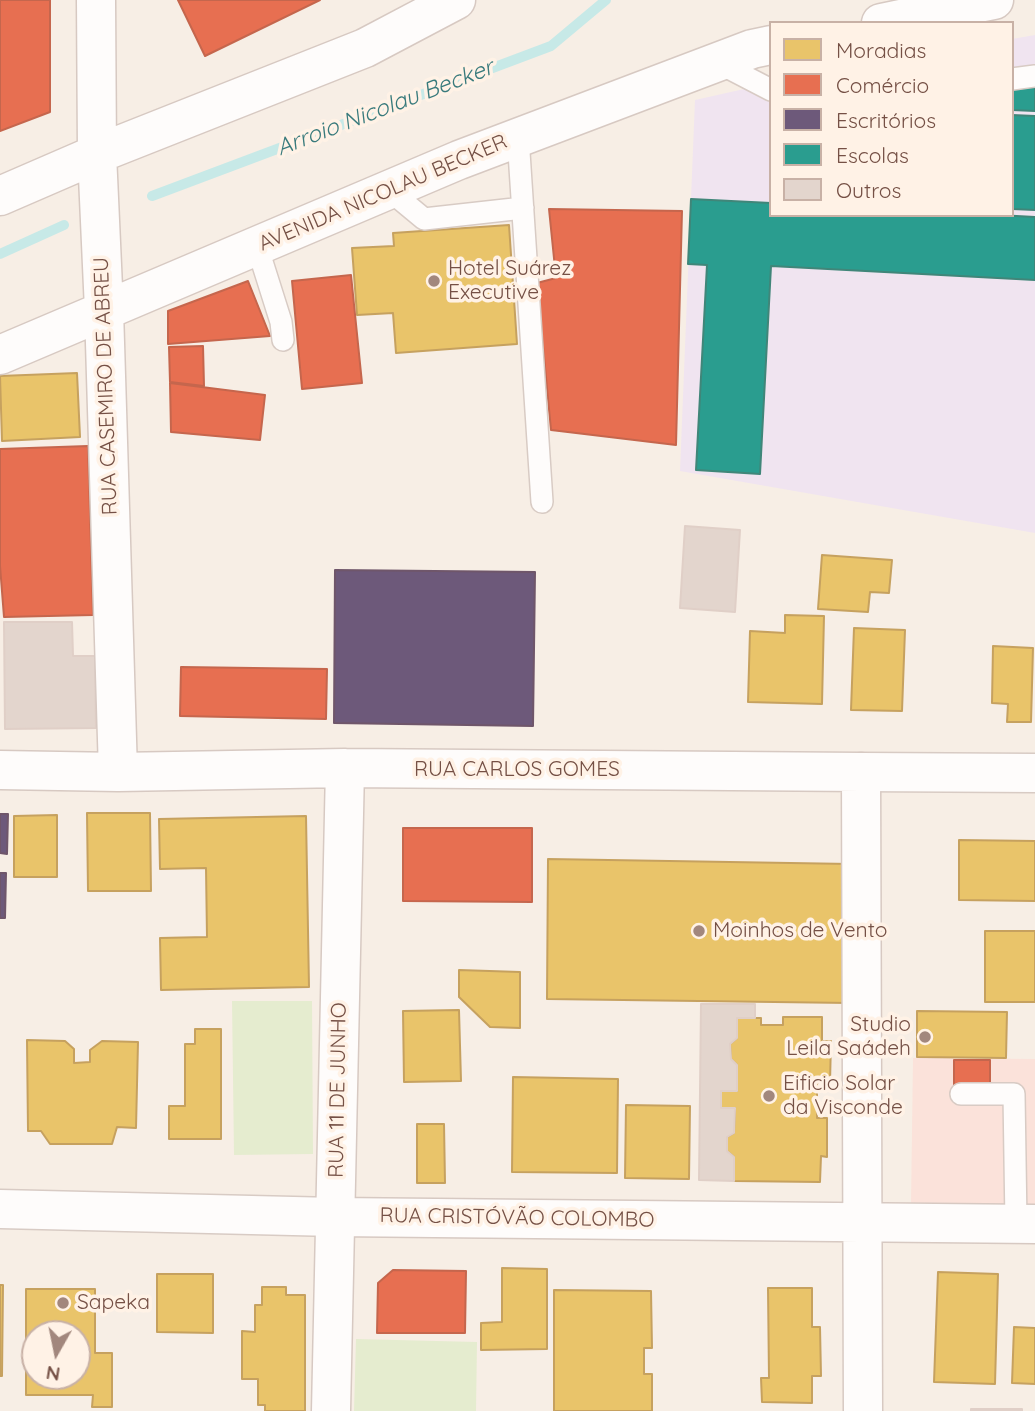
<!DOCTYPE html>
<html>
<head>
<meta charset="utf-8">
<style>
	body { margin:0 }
	#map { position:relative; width:1035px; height:1411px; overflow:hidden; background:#f7eee5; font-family:Quicksand,sans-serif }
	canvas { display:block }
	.legend { position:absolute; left:769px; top:21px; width:245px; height:196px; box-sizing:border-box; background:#fff2e6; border:2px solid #c8b1a6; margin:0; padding:9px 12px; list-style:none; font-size:21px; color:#755045 }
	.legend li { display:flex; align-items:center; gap:14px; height:35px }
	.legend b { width:35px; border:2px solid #c8b1a6 }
	.north { position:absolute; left:21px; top:1320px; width:70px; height:70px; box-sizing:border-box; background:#fff2e6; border:2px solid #c8b1a6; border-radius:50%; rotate:189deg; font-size:19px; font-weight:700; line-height:28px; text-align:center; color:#755045 }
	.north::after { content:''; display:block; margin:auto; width:24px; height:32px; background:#a2877d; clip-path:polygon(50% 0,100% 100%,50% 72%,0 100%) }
</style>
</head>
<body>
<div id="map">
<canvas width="1035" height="1411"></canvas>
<ul class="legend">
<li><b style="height:19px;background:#e9c46a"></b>Moradias</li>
<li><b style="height:19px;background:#e76f51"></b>Comércio</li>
<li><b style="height:19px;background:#6d597a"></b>Escritórios</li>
<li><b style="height:19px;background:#2a9d8f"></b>Escolas</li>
<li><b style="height:19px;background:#e3d5cd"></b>Outros</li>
</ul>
<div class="north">N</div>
</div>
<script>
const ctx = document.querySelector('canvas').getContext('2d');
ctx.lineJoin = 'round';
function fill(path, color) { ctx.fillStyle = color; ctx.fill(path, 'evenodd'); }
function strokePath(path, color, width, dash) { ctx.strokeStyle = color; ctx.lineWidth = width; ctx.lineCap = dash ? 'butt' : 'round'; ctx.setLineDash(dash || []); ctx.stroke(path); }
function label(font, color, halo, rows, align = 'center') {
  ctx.font = font + ' Quicksand,sans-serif'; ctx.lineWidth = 7; ctx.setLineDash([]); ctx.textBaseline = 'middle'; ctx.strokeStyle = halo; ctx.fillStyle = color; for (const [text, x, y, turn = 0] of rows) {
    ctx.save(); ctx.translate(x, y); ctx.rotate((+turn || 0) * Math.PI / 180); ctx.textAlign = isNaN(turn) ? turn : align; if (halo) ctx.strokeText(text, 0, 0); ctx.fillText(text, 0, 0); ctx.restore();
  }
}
const commercial = new Path2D(`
	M 913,1058 L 1035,1059 L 1035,1205 L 911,1204 Z`);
const education = new Path2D(`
	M 1035,35 L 1035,533 L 680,471 L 695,100 L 771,83 L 771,215 L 1012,215 L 1012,39 Z`);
const green = new Path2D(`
	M 232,1001 L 312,1001 L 313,1154 L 234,1155 Z
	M 356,1339 L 477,1342 L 476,1411 L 354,1411 Z`);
const homes = new Path2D(`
	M 509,225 L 517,344 L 396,353 L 393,313 L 357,315 L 352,248 L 394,246 L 393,233 Z
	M 77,373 L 80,437 L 2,441 L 0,376 Z
	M 822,555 L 892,560 L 889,593 L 870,592 L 868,612 L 818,609 Z
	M 785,615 L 824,616 L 822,704 L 748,702 L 750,631 L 785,633 Z
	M 854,628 L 905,630 L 902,711 L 851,710 Z
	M 993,646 L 1033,648 L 1031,722 L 1007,722 L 1008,704 L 992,703 Z
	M 87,813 L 150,813 L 151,891 L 88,891 Z
	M 57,815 L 57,877 L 14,877 L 14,816 Z
	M 306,816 L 309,987 L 161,990 L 160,938 L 207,937 L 206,868 L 160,869 L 159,819 Z
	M 959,840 L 1035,841 L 1035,901 L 959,900 Z
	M 548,859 L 851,864 L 850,1003 L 547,999 Z
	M 985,931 L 1035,931 L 1035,1002 L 985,1002 Z
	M 459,970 L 520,972 L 520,1028 L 490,1027 L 459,997 Z
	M 459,1010 L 461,1081 L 404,1082 L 403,1011 Z
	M 917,1011 L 1007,1012 L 1006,1058 L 917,1057 Z
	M 783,1017 L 822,1017 L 822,1041 L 831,1041 L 830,1083 L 817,1083 L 817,1118 L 827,1118 L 827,1157 L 821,1156 L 820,1182 L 734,1181 L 734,1157 L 727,1151 L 727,1137 L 734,1133 L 735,1108 L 721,1108 L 721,1091 L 737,1091 L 737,1065 L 731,1059 L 730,1044 L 737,1038 L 737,1018 L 761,1018 L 761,1025 L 783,1025 Z
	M 195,1029 L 221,1029 L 221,1139 L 169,1139 L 169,1106 L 185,1106 L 185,1044 L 195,1044 Z
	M 27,1040 L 65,1041 L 74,1049 L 74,1063 L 90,1062 L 90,1050 L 102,1041 L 138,1042 L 136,1128 L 117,1127 L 112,1144 L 50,1144 L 41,1131 L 28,1131 Z
	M 513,1077 L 618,1079 L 617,1173 L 512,1172 Z
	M 626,1105 L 690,1106 L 689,1179 L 625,1178 Z
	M 417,1124 L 444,1124 L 445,1183 L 417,1183 Z
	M 502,1268 L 547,1269 L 547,1349 L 481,1350 L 481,1323 L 502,1322 Z
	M 938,1272 L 998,1274 L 995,1384 L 934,1382 Z
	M 157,1274 L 213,1274 L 213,1333 L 157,1332 Z
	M 0,1285 L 3,1285 L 2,1376 L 0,1376 Z
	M 262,1287 L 286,1287 L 286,1295 L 305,1295 L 305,1411 L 265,1411 L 265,1405 L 258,1405 L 258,1379 L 242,1379 L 242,1331 L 255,1332 L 255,1305 L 262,1305 Z
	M 768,1288 L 812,1288 L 812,1327 L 820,1327 L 821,1376 L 812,1376 L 812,1403 L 762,1402 L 761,1378 L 769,1378 Z
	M 26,1289 L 95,1289 L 95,1353 L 112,1353 L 112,1407 L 92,1407 L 93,1395 L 26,1395 ZM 35,1334 L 77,1334 L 77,1376 L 35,1376 Z
	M 554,1290 L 651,1291 L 652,1348 L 644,1348 L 644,1374 L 652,1374 L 652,1411 L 554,1411 Z
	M 1014,1327 L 1035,1328 L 1035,1384 L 1012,1383 Z`);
const shops = new Path2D(`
	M 0,0 L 50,0 L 50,112 L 0,131 Z
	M 178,0 L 320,0 L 205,56 Z
	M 549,209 L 682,211 L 676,445 L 551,430 L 537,283 L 556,278 Z
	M 351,275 L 362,383 L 302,389 L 292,281 Z
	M 248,281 L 270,336 L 168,344 L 168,311 Z
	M 203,346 L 204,386 L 170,382 L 169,347 Z
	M 170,383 L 265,395 L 260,440 L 171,432 Z
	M 88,446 L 93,615 L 4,617 L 0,566 L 0,449 Z
	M 181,667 L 327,669 L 326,719 L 180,716 Z
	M 403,828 L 532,828 L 532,902 L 403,901 Z
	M 954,1060 L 990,1060 L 990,1088 L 954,1089 Z
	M 393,1270 L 466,1271 L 465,1333 L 377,1333 L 378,1283 Z`);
const offices = new Path2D(`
	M 335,570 L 535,572 L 533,726 L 334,723 Z
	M 0,814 L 8,814 L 7,854 L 0,853 Z
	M 0,873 L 6,873 L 5,918 L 0,918 Z`);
const schools = new Path2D(`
	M 1035,87 L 1035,111 L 1012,110 L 1012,89 Z
	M 1012,115 L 1035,116 L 1035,210 L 1012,209 Z
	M 691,199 L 771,203 L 771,215 L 998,215 L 1035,217 L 1035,280 L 771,266 L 760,474 L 696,470 L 707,265 L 688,264 Z`);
const stream = new Path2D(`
	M 152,196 L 551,46 L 606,0
	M 0,254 L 64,225`);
const building = new Path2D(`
	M 685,526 L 740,530 L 735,612 L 680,608 Z
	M 4,622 L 72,622 L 73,656 L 95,656 L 96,728 L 5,729 Z
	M 701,1004 L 755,1004 L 755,1018 L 737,1018 L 737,1038 L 730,1044 L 731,1059 L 737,1065 L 737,1091 L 721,1091 L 721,1108 L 735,1108 L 734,1133 L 727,1137 L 727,1151 L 734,1157 L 734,1181 L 699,1180 Z
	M 971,1409 L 1022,1409 L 1022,1411 L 971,1411 Z`);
const lane = new Path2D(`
	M 717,62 L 771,90
	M 1012,79 L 1035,76
	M 518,137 L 542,502
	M 389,190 L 424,219 L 523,208
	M 257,246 L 281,322 L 283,340
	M 961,1094 L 1014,1094 L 1016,1224`);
const street = new Path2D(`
	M 861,772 L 1035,773
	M 0,1209 L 335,1217`);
const secondary = new Path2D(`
	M 96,0 L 97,154 L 104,310 L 118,772
	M 881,23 L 994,0
	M 0,196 L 97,154 L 365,48 L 456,0
	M 0,355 L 459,160 L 752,49 L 771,45
	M 0,770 L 118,772 L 345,768 L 861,772 L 863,1411
	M 335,1217 L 1035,1224
	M 331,1411 L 345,768`);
const markers = [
	[434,281,7,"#a2877d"],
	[699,931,7,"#a2877d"],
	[925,1037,7,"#a2877d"],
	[769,1096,7,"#a2877d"],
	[63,1303,7,"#a2877d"]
];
const streetNames = [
	["AVENIDA NICOLAU BECKER",383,193,-23],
	["RUA CASEMIRO DE ABREU",106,386,-92],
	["RUA CARLOS GOMES",517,770],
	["RUA 11 DE JUNHO",338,1090,-89],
	["RUA CRISTÓVÃO COLOMBO",517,1218,1]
];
const poiNames = [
	["Hotel Suárez",448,269],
	["Executive",448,293],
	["Moinhos de Vento",713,931],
	["Studio",911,1025,"right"],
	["Leila Saádeh",911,1049,"right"],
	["Eificio Solar",783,1084],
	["da Visconde",783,1108],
	["Sapeka",77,1303]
];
const waterNames = [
	["Arroio Nicolau Becker",385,108,-21]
];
fill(commercial, '#fbe2da');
fill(education, '#f0e4f0');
fill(green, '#e5eccf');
fill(homes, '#e9c46a');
strokePath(homes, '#c6a15f', 2);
fill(shops, '#e76f51');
strokePath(shops, '#c5664d', 2);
fill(offices, '#6d597a');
strokePath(offices, '#6f566a', 2);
fill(schools, '#2a9d8f');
strokePath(schools, '#408679', 2);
strokePath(stream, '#c7e9e7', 10);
fill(building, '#e3d5cd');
strokePath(building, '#e0cfc7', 2);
strokePath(lane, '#d8cbc4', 24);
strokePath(street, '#d8cbc4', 41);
strokePath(secondary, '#d7c9c2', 41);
strokePath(lane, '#fefcfb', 21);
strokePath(street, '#fefcfb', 38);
strokePath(secondary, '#fefcfb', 38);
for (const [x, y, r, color] of markers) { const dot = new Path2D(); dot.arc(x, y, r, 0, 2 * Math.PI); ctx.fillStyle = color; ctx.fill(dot); strokePath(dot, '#fff2e6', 2.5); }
label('21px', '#755045', '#fff2e6', streetNames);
label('21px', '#755045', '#fff2e6', poiNames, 'left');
label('italic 23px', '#387a7c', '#fff2e6', waterNames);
</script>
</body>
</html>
